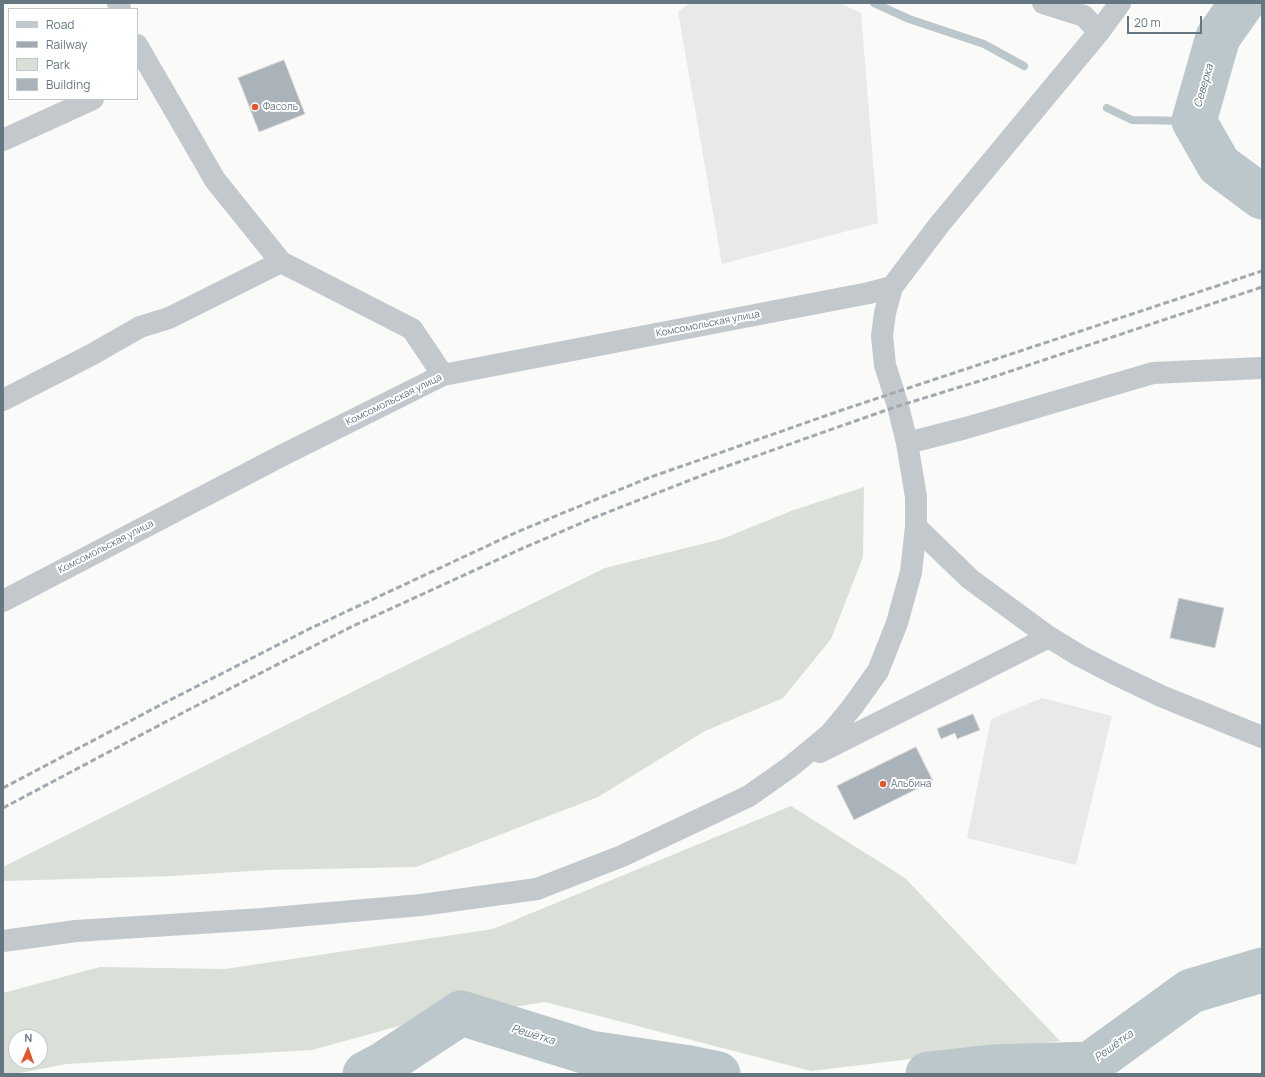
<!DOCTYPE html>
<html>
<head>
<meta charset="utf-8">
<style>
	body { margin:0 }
	#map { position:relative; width:1265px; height:1077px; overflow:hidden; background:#fafaf8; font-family:Manrope,sans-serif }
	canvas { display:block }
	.frame { position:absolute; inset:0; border:4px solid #657683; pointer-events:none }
	.legend { position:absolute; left:8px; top:8px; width:130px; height:92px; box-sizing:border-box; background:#fff; border:1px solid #c1c8cd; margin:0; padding:5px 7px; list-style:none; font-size:12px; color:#657683 }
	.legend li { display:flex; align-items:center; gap:8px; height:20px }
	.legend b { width:20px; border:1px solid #c1c8cd }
	.north { position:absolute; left:8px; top:1029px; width:40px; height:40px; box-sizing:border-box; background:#fff; border:1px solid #c1c8cd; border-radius:50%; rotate:2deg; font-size:11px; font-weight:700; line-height:16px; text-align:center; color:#657683 }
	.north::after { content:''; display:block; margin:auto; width:14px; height:18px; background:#e4572e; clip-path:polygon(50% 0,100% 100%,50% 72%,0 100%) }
	.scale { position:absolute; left:1127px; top:16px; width:75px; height:18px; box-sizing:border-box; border:2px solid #657683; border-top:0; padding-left:5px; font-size:12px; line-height:14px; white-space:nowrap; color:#657683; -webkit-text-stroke:3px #fff; paint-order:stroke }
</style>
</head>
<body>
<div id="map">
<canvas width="1265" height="1077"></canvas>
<div class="frame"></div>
<ul class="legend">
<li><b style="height:5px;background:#c3c8cc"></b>Road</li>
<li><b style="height:5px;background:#a2aab0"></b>Railway</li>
<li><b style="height:11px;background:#dadfd7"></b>Park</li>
<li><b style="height:11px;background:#aab3b9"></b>Building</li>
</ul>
<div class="north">N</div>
<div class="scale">20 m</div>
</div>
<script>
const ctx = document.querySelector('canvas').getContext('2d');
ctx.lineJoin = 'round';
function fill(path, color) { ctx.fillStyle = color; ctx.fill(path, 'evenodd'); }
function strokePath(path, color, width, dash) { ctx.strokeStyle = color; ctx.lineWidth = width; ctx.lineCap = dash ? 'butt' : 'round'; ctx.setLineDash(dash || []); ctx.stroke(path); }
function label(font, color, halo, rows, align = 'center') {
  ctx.font = font + ' Manrope,sans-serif'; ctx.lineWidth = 4; ctx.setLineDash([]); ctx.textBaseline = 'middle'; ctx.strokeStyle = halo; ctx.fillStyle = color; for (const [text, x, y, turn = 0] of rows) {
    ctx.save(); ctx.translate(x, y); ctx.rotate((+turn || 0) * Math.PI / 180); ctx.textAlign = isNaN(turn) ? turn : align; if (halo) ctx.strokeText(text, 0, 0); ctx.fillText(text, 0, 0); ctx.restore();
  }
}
const built = new Path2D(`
	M 689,3 L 839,3 L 861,13 L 878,223 L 722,264 L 678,12 Z
	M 1042,698 L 1112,716 L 1076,865 L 967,838 L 991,719 Z`);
const green = new Path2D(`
	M 864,487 L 863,557 L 831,639 L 783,698 L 705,731 L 598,797 L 416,867 L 265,870 L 173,876 L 3,881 L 3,867 L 372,682 L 605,568 L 722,539 L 791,511 Z
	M 791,806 L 905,878 L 1060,1041 L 811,1071 L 545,1002 L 410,1023 L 312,1050 L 66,1064 L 15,1074 L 3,1074 L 3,993 L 100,967 L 225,969 L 493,929 ZM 16,1037 L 40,1037 L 40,1061 L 16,1061 Z`);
const stream = new Path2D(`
	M 874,3 L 909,19 L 984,44 L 1024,66
	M 1107,108 L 1132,120 L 1194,121`);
const river = new Path2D(`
	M 1242,3 L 1218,37 L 1194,121 L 1219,165 L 1262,197
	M 365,1074 L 382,1065 L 461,1013 L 590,1053 L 690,1068 L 718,1074
	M 928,1074 L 993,1067 L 1090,1064 L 1191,991 L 1262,970`);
const building = new Path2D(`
	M 284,60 L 305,114 L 259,132 L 238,78 Z
	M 1179,598 L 1224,608 L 1215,648 L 1170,638 Z
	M 973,714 L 980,730 L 957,739 L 955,733 L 941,739 L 937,729 Z
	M 916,747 L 933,781 L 854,820 L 837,786 Z`);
const minor = new Path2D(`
	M 118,3 L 120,9
	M 1043,3 L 1084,16 L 1099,32
	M 137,45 L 215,180 L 281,262 L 412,329 L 443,375
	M 3,140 L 93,99
	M 3,400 L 91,355 L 140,327 L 169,318 L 281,262
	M 907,443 L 966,428 L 1153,373 L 1262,368
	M 916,527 L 970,579 L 1049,637 L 1080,656 L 1113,673 L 1161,696 L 1262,737
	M 3,601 L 281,456 L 443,375 L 869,293 L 892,287
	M 820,752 L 1049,637
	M 3,941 L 76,931 L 262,919 L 421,905 L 537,889 L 622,856 L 749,796 L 790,767 L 830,734 L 853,706 L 878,671 L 897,623 L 911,572 L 916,527 L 916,497 L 907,443 L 898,406 L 885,365 L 882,336 L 885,313 L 892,287 L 939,225 L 1099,32 L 1120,3`);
const rail = new Path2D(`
	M 3,788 L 168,701 L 309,629 L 517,532 L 648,478 L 845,409 L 1262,271
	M 3,808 L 188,710 L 353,626 L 521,549 L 593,518 L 716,470 L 898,406 L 996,376 L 1262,287`);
const markers = [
	[255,107,4,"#e4572e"],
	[883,784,4,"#e4572e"]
];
const poiNames = [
	["Фасоль",263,107],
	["Альбина",891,784]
];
const streetNames = [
	["Комсомольская улица",708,324,-11],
	["Комсомольская улица",394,400,-26],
	["Комсомольская улица",106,547,-27]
];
const waterNames = [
	["Северка",1204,86,-74],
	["Решётка",533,1035,17],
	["Решётка",1114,1046,-36]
];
fill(built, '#e8e9e9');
fill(green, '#dadfd7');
strokePath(stream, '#bbc7cb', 8);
strokePath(river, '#bbc7cb', 45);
fill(building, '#aab3b9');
strokePath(building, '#dcdcda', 1);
strokePath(minor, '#c3c8cc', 22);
strokePath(rail, '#a2aab0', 3, [6, 3]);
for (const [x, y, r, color] of markers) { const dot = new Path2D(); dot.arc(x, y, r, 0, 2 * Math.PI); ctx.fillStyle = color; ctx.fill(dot); strokePath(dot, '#fff', 1.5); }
label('10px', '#657683', '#fff', poiNames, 'left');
label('10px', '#657683', '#fff', streetNames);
label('italic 11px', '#60757c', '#fff', waterNames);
</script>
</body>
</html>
